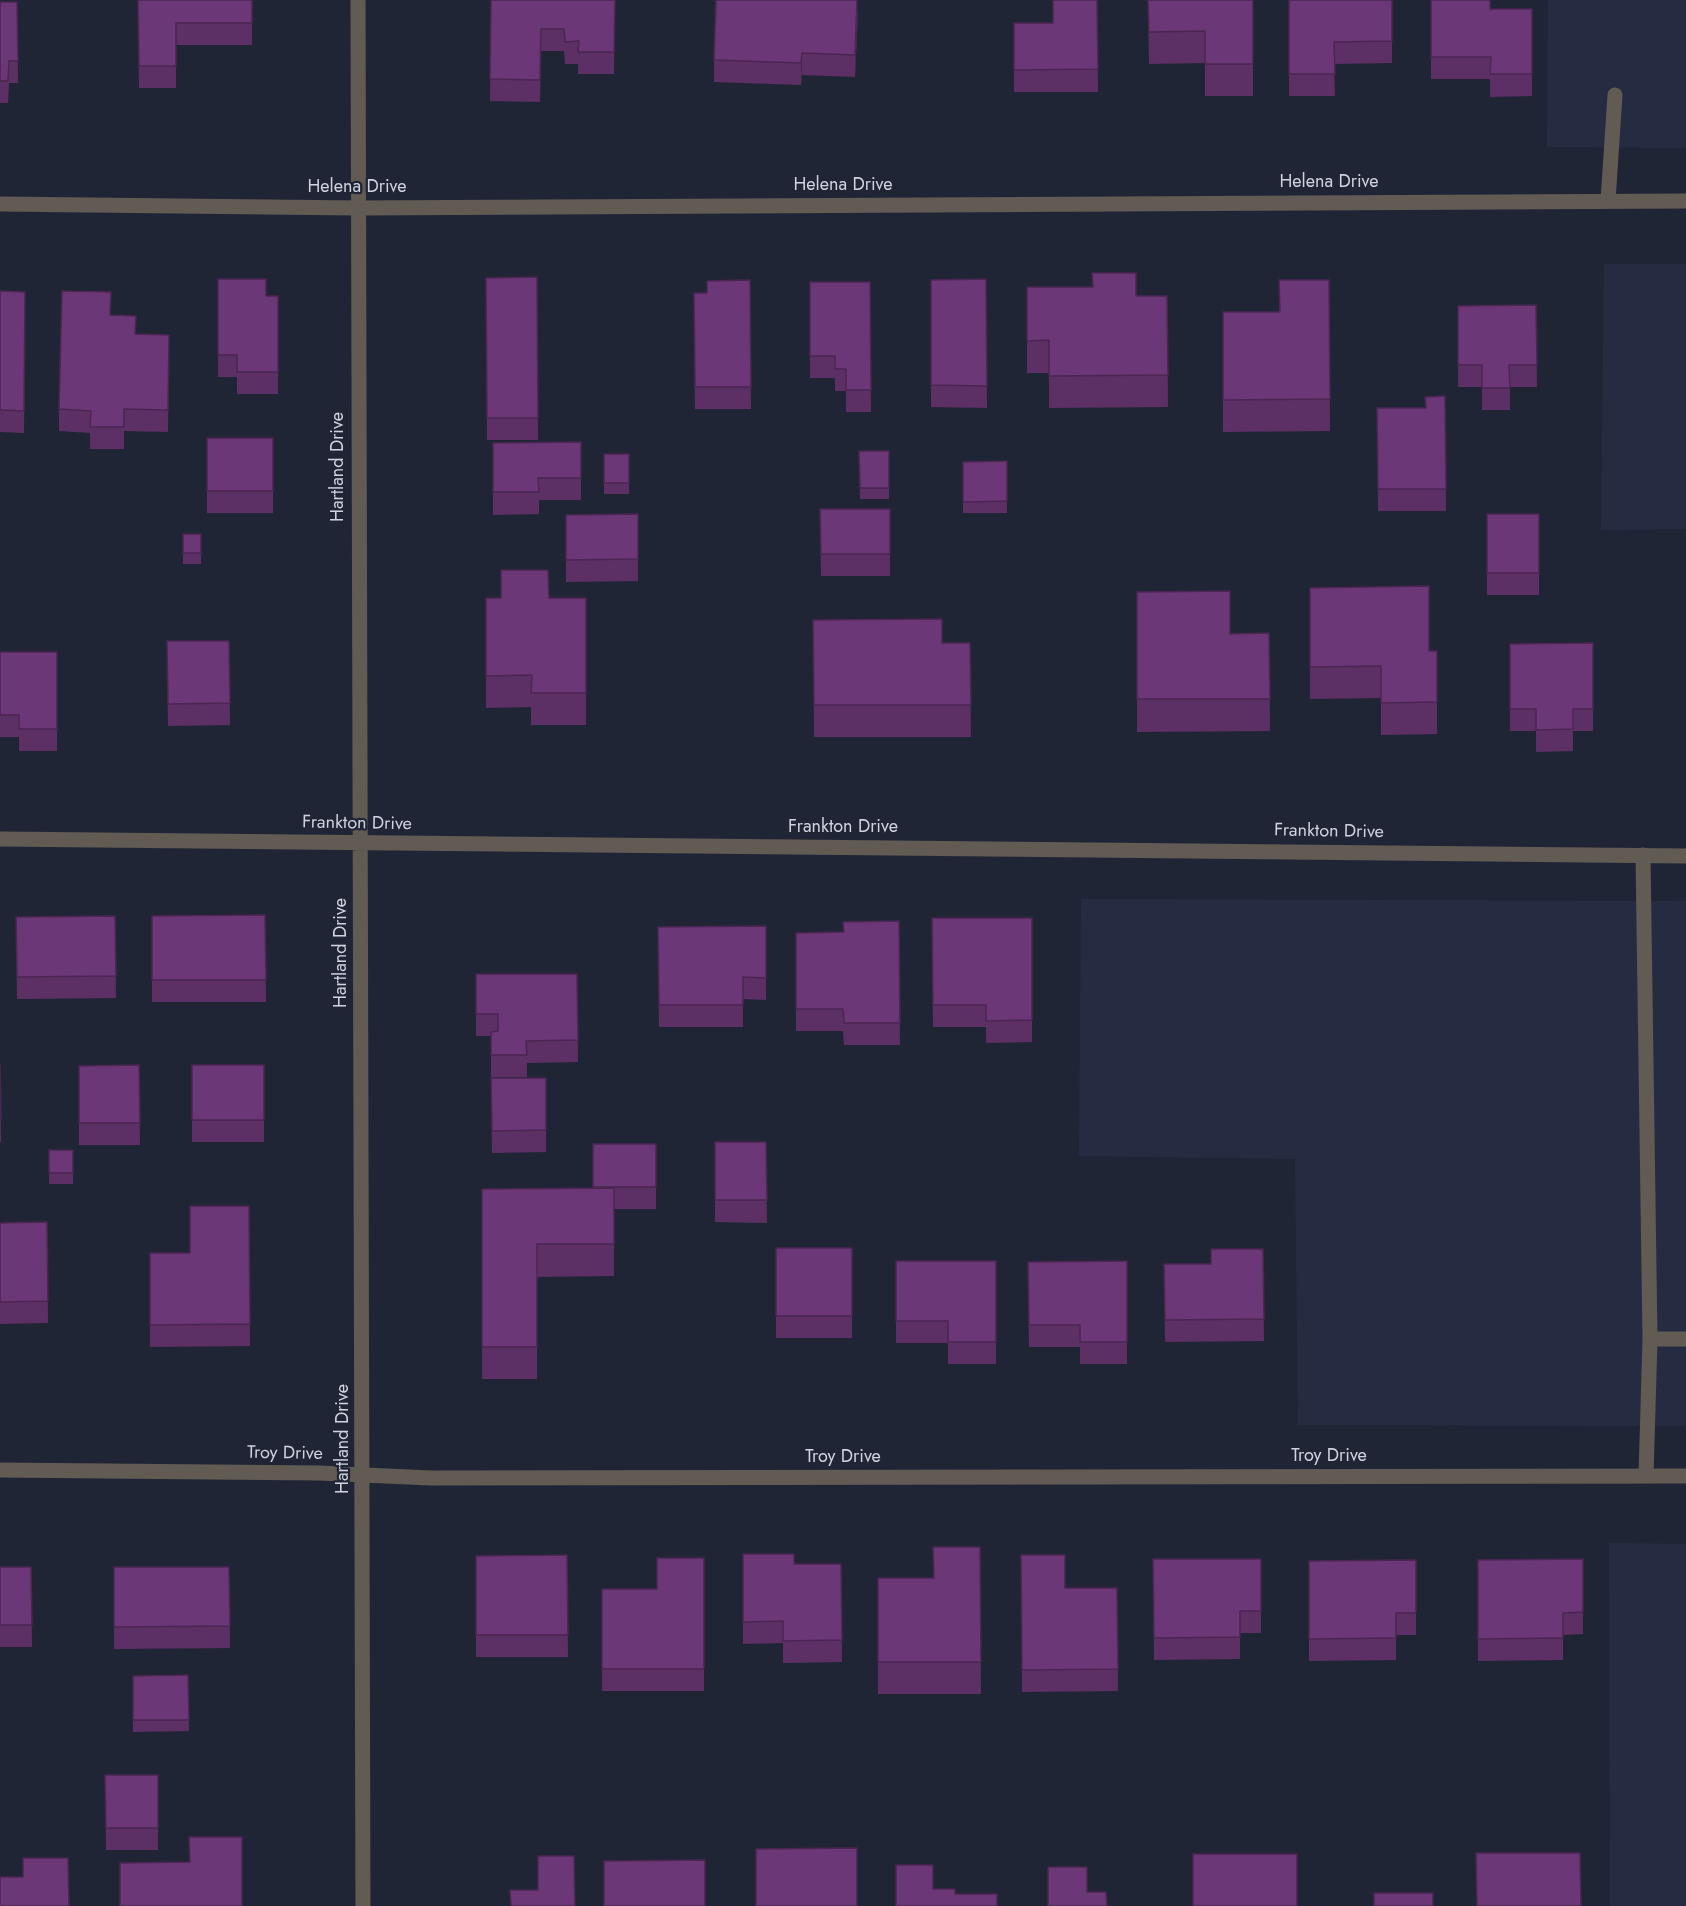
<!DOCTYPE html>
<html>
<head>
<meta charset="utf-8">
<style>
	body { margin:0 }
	canvas { display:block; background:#202535 }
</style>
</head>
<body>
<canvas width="1686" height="1906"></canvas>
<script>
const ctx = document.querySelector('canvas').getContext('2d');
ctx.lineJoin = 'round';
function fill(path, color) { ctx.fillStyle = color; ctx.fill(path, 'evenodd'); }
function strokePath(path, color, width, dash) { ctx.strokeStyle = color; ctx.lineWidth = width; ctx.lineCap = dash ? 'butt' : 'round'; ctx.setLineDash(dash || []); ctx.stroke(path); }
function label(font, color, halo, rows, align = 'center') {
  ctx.font = font + ' Jost,sans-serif'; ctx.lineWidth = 4.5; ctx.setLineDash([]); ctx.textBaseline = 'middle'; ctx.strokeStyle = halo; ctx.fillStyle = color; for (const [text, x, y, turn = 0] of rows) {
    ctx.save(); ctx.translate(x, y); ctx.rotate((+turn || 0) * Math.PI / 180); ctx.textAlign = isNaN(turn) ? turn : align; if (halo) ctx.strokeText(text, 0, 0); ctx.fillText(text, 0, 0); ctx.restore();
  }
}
const built = new Path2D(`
	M 1548,0 L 1686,0 L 1686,148 L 1547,147 Z
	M 1604,264 L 1686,264 L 1686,529 L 1601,530 Z
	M 1081,899 L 1686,901 L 1686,1426 L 1298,1425 L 1295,1159 L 1079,1156 Z
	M 1609,1543 L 1686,1544 L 1686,1906 L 1610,1906 Z`);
const minor = new Path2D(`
	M 358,0 L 363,1906
	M 1608,201 L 1615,95
	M 0,204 L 358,208 L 1686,201
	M 0,839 L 1686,856
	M 1643,855 L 1650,1339 L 1646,1476
	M 1650,1339 L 1686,1339
	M 0,1470 L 319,1473 L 431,1478 L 1686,1476`);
const wall = new Path2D(`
	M 138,0 L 252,0 L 252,45 L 176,45 L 176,88 L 139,88 Z
	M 491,0 L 615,0 L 614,74 L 578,74 L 578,64 L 565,64 L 564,51 L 541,51 L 540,102 L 490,101 Z
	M 1097,0 L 1098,92 L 1014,92 L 1014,23 L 1053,23 Z
	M 1148,0 L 1253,0 L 1253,96 L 1205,96 L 1205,63 L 1149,64 Z
	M 1289,0 L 1392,0 L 1392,63 L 1334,64 L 1335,96 L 1289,96 Z
	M 1431,0 L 1490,9 L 1532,9 L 1532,96 L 1490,97 L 1490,79 L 1431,79 Z
	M 0,2 L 17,2 L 18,83 L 9,83 L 8,103 L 0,103 Z
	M 858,12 L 855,77 L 802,75 L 801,85 L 714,82 L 714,60 Z
	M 537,277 L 538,440 L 487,440 L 486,278 Z
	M 218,279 L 266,296 L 278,296 L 278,394 L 237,394 L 237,377 L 218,377 Z
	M 986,279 L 987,408 L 931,407 L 931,280 Z
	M 750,280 L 751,409 L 695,409 L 694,293 L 707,293 Z
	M 1279,280 L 1329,280 L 1330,431 L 1223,432 L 1223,312 L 1279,312 Z
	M 810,282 L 870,282 L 871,412 L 846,412 L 846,391 L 835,391 L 835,378 L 810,378 Z
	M 1027,287 L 1136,296 L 1167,296 L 1168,407 L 1049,408 L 1049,373 L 1027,373 Z
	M 0,291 L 25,292 L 24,433 L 0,432 Z
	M 1536,305 L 1537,387 L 1510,387 L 1510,410 L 1482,410 L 1482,387 L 1458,387 L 1458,306 Z
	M 111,315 L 136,334 L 169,335 L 168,432 L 124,431 L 124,449 L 90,449 L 90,433 L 59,431 L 59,409 Z
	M 1445,396 L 1446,511 L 1378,511 L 1377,408 L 1425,408 Z
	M 207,438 L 273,438 L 273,513 L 207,513 Z
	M 581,442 L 581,500 L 539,500 L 539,514 L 493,515 L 493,443 Z
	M 859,451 L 889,451 L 889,499 L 860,499 Z
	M 604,454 L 629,454 L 629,494 L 604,494 Z
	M 1007,461 L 1007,513 L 963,513 L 963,462 Z
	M 820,509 L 890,509 L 890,576 L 821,576 Z
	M 638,514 L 638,581 L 566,582 L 566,515 Z
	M 1487,514 L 1539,514 L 1539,595 L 1487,595 Z
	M 183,534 L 201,534 L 201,564 L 183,564 Z
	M 1310,588 L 1429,651 L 1437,651 L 1437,734 L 1381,735 L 1381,698 L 1310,699 Z
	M 1137,592 L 1230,634 L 1269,633 L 1270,731 L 1137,732 Z
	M 486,598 L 586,598 L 586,725 L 531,725 L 531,707 L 486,708 Z
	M 813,620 L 942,643 L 970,643 L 971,737 L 814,737 Z
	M 167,641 L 229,641 L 230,725 L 168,726 Z
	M 1593,643 L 1593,731 L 1573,731 L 1573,751 L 1536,752 L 1536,731 L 1510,731 L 1510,644 Z
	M 0,652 L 57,652 L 57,751 L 19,751 L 19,737 L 0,737 Z
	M 265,915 L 266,1002 L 152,1002 L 152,916 Z
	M 115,916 L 116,998 L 17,999 L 16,917 Z
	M 932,918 L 1032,918 L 1032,1042 L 986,1043 L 986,1027 L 933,1027 Z
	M 899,921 L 900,1045 L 844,1045 L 843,1031 L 796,1031 L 796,933 L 843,932 Z
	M 766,926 L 766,1000 L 743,999 L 743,1027 L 659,1027 L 658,927 Z
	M 476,974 L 577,974 L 578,1062 L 527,1063 L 527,1077 L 491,1077 L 491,1036 L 476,1036 Z
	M 0,1065 L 1,1142 L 0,1142 Z
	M 139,1065 L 140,1145 L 79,1145 L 79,1066 Z
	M 192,1065 L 264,1065 L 264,1142 L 192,1142 Z
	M 491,1078 L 546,1078 L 546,1152 L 492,1153 Z
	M 715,1142 L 766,1142 L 767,1223 L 715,1222 Z
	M 593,1144 L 656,1144 L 656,1209 L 614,1209 L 614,1276 L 537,1277 L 537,1379 L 482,1379 L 482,1189 L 593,1188 Z
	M 49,1150 L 73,1150 L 73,1184 L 49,1184 Z
	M 249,1206 L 250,1346 L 150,1347 L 150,1253 L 190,1253 Z
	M 47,1222 L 48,1323 L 0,1324 L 0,1223 Z
	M 776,1248 L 852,1248 L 852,1338 L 776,1338 Z
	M 1263,1249 L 1264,1341 L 1165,1342 L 1164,1264 L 1211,1264 Z
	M 896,1261 L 996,1261 L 996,1364 L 948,1364 L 948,1343 L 896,1343 Z
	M 1127,1261 L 1127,1364 L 1080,1364 L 1080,1347 L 1029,1347 L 1028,1262 Z
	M 933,1547 L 980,1547 L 981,1694 L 878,1694 L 878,1578 L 933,1578 Z
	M 743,1554 L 794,1564 L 841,1564 L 842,1662 L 783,1663 L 783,1643 L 743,1644 Z
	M 567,1555 L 568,1657 L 476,1657 L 476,1556 Z
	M 1021,1555 L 1065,1588 L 1117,1588 L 1118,1691 L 1022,1692 Z
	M 704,1558 L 704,1691 L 602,1691 L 602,1589 L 657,1589 Z
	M 1153,1559 L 1261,1559 L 1261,1633 L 1240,1633 L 1240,1659 L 1154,1660 Z
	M 1583,1559 L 1583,1634 L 1563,1635 L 1563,1660 L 1478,1661 L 1478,1560 Z
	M 1416,1560 L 1416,1635 L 1396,1635 L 1396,1660 L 1309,1661 L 1309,1561 Z
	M 0,1567 L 31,1567 L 32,1647 L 0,1647 Z
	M 114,1567 L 229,1567 L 230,1648 L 114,1649 Z
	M 188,1675 L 189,1731 L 133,1732 L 133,1676 Z
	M 105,1775 L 158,1775 L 158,1850 L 106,1850 Z`);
const shadedWall = new Path2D(`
	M 858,0 L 858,12 L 855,77 L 855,55 Z
	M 802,53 L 802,75 L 801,85 L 801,63 Z`);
const building = new Path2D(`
	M 138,0 L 252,0 L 252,23 L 176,23 L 176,66 L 139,66 Z
	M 491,0 L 615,0 L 614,52 L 578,52 L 579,41 L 565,42 L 564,29 L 541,29 L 540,80 L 490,79 Z
	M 716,0 L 857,0 L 855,55 L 802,53 L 801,63 L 714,60 Z
	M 1053,0 L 1097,0 L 1098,69 L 1014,70 L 1014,23 L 1053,23 Z
	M 1148,0 L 1253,0 L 1253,64 L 1205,64 L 1205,31 L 1149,32 Z
	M 1289,0 L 1392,0 L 1392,41 L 1334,42 L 1335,74 L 1289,74 Z
	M 1431,0 L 1490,0 L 1490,9 L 1532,9 L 1532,74 L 1490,74 L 1491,57 L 1431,57 Z
	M 0,2 L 17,2 L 18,61 L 9,61 L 8,81 L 0,81 Z
	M 1092,273 L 1136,273 L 1136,296 L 1167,296 L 1168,375 L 1049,376 L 1049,340 L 1027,341 L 1027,287 L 1093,287 Z
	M 537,277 L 538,418 L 487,418 L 486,278 Z
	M 218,279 L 266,279 L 266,296 L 278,296 L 278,372 L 237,372 L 237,355 L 218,355 Z
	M 986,279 L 987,386 L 931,385 L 931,280 Z
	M 750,280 L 751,387 L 695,387 L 694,293 L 707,293 L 707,281 Z
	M 1279,280 L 1329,280 L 1330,399 L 1223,400 L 1223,312 L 1280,312 Z
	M 810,282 L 870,282 L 871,390 L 846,390 L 846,369 L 835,369 L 835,356 L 810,356 Z
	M 0,291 L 25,292 L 24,411 L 0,410 Z
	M 62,291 L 111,292 L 110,315 L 136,316 L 135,334 L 169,335 L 168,410 L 124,409 L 124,427 L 90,427 L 91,411 L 59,409 Z
	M 1536,305 L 1537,365 L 1509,365 L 1510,388 L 1482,388 L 1482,365 L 1458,365 L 1458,306 Z
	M 1445,396 L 1446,489 L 1378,489 L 1377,408 L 1426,408 L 1425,397 Z
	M 207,438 L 273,438 L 273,491 L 207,491 Z
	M 581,442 L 581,478 L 538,478 L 539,492 L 493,492 L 493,443 Z
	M 859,451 L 889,451 L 889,488 L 860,488 Z
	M 604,454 L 629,454 L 629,483 L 604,483 Z
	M 1007,461 L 1007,501 L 963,502 L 963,462 Z
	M 820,509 L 890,509 L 890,554 L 821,554 Z
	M 638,514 L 638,559 L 566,560 L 566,515 Z
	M 1487,514 L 1539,514 L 1539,573 L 1487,573 Z
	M 183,534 L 201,534 L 201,553 L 183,553 Z
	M 501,570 L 548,570 L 549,598 L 586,598 L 586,693 L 531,693 L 532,675 L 486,676 L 486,598 L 501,598 Z
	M 1429,586 L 1429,651 L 1437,651 L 1437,702 L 1381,703 L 1381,666 L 1310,667 L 1310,588 Z
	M 1230,591 L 1230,634 L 1269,633 L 1270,699 L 1137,699 L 1137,592 Z
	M 942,619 L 942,643 L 970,643 L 971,705 L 814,705 L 813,620 Z
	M 167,641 L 229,641 L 230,703 L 168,704 Z
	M 1593,643 L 1593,709 L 1573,709 L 1573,729 L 1536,730 L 1536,709 L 1510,709 L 1510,644 Z
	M 0,652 L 57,652 L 57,729 L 19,729 L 19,715 L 0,715 Z
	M 265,915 L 266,980 L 152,980 L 152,916 Z
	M 115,916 L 116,976 L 17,977 L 16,917 Z
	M 932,918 L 1032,918 L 1032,1020 L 986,1021 L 986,1005 L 933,1005 Z
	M 899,921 L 900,1023 L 844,1023 L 843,1009 L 796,1009 L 796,933 L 844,932 L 843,922 Z
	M 766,926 L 766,978 L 743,977 L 743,1005 L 659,1005 L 658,927 Z
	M 476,974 L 577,974 L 578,1040 L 526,1041 L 527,1055 L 491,1055 L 491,1032 L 498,1031 L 498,1014 L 476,1014 Z
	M 0,1065 L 1,1120 L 0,1120 Z
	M 139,1065 L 140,1123 L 79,1123 L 79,1066 Z
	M 192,1065 L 264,1065 L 264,1120 L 192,1120 Z
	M 491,1078 L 546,1078 L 546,1130 L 492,1131 Z
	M 715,1142 L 766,1142 L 767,1200 L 715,1200 Z
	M 593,1144 L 656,1144 L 656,1187 L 593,1187 Z
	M 49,1150 L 73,1150 L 73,1173 L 49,1173 Z
	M 614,1188 L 614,1244 L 537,1244 L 537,1347 L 482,1347 L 482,1189 Z
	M 190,1206 L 249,1206 L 250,1324 L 150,1325 L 150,1253 L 190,1253 Z
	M 47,1222 L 48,1301 L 0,1302 L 0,1223 Z
	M 776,1248 L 852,1248 L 852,1316 L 776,1316 Z
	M 1211,1249 L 1263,1249 L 1264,1319 L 1165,1320 L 1164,1264 L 1211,1264 Z
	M 896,1261 L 996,1261 L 996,1342 L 948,1342 L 948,1321 L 896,1321 Z
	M 1127,1261 L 1127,1342 L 1080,1342 L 1080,1325 L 1029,1325 L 1028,1262 Z
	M 933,1547 L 980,1547 L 981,1662 L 878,1662 L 878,1578 L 934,1578 Z
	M 743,1554 L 794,1554 L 794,1564 L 841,1564 L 842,1640 L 783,1641 L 783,1621 L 743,1622 Z
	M 567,1555 L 568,1635 L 476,1635 L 476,1556 Z
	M 1021,1555 L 1065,1555 L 1065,1588 L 1117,1588 L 1118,1669 L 1022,1670 Z
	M 657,1558 L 704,1558 L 704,1669 L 602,1669 L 602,1589 L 657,1589 Z
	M 1153,1559 L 1261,1559 L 1261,1611 L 1240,1611 L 1240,1637 L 1154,1638 Z
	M 1583,1559 L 1583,1612 L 1563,1613 L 1563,1638 L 1478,1639 L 1478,1560 Z
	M 1416,1560 L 1416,1613 L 1396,1613 L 1396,1638 L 1309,1639 L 1309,1561 Z
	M 0,1567 L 31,1567 L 32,1625 L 0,1625 Z
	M 114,1567 L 229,1567 L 230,1626 L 114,1627 Z
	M 188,1675 L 189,1720 L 133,1720 L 133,1676 Z
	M 105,1775 L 158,1775 L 158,1828 L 106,1828 Z
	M 189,1837 L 242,1837 L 242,1906 L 120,1906 L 120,1863 L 190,1862 Z
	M 857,1848 L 857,1906 L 756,1906 L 756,1849 Z
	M 1476,1853 L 1580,1853 L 1581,1906 L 1477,1906 Z
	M 1193,1854 L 1297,1854 L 1297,1906 L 1193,1906 Z
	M 538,1856 L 574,1856 L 575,1906 L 511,1906 L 510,1890 L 538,1890 Z
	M 23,1858 L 68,1858 L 69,1906 L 0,1906 L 0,1877 L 23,1877 Z
	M 705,1860 L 705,1906 L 604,1906 L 604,1861 Z
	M 896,1865 L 933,1865 L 933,1889 L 955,1889 L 955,1894 L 997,1894 L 997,1906 L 896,1906 Z
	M 1048,1867 L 1087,1867 L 1087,1892 L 1106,1892 L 1107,1906 L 1048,1906 Z
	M 1374,1893 L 1433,1893 L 1433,1906 L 1374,1906 Z`);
const streetNames = [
	["Helena Drive",1329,183],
	["Helena Drive",843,186],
	["Helena Drive",357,188],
	["Hartland Drive",339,467,-90],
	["Frankton Drive",357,824,1],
	["Frankton Drive",843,828],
	["Frankton Drive",1329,832,1],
	["Hartland Drive",342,953,-90],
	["Hartland Drive",344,1439,-90],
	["Troy Drive",285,1454,1],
	["Troy Drive",1329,1457],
	["Troy Drive",843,1458]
];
fill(built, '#252c42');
strokePath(minor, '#625b54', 15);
fill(wall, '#5c2f65');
fill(shadedWall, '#4b2653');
fill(building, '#6b3776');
strokePath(building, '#4b2653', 1.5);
label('18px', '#d0d3df', '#202535', streetNames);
</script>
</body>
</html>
